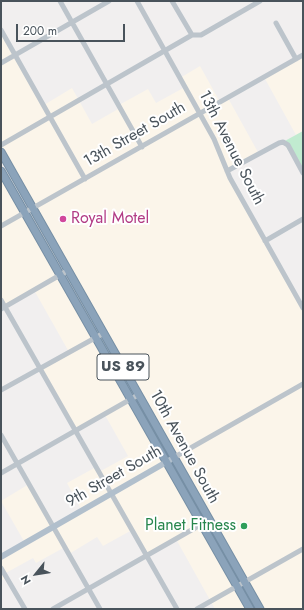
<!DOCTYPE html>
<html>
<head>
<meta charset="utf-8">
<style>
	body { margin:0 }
	#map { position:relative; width:304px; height:610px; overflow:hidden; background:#f1efef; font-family:Jost,sans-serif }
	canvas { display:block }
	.frame { position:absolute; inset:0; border:2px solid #49535b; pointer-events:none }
	.north { position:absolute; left:16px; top:554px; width:40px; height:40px; -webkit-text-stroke:3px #fff; paint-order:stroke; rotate:240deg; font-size:11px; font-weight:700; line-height:16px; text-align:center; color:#49535b }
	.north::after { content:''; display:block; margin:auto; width:14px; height:18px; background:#49535b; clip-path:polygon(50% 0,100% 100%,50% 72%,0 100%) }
	.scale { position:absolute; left:16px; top:24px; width:109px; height:18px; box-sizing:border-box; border:2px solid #49535b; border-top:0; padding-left:5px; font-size:12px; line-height:14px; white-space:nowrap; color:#49535b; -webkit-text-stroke:3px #fff; paint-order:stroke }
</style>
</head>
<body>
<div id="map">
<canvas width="304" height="610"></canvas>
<div class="frame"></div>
<div class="north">N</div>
<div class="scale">200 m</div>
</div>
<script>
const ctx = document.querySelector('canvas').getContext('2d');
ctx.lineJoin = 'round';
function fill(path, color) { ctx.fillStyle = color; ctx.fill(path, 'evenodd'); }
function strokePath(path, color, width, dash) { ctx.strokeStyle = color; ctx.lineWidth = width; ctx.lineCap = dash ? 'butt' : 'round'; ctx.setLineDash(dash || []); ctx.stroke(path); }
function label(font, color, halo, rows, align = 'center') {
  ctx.font = font + ' Jost,sans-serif'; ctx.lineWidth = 4; ctx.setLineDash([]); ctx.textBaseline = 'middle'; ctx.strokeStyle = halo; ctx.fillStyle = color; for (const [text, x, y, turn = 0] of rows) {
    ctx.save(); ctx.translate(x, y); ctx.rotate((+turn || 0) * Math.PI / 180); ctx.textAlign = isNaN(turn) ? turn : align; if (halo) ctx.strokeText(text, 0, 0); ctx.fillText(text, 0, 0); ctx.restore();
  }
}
const commercial = new Path2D(`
	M 1,30 L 44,105 L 72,88 L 92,124 L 120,108 L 119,105 L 148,89 L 156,103 L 185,87 L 180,78 L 200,66 L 220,102 L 228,98 L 259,154 L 227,171 L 303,306 L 303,609 L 260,609 L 1,152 Z
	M 303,55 L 303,131 L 296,135 L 264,77 Z
	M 1,171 L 250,609 L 215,609 L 176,539 L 146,555 L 132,530 L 103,546 L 97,537 L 69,554 L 65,547 L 36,563 L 33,558 L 4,574 L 6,578 L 1,581 L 1,557 L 25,543 L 1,501 L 29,484 L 53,526 L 82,511 L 67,483 L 96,467 L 99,472 L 128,456 L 105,415 L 75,431 L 40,368 L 69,352 L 34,290 L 5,306 L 1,300 Z`);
const green = new Path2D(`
	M 303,131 L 303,173 L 283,142 Z`);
const minor = new Path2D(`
	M 60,1 L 142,147
	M 137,1 L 214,139 L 230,178 L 303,308
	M 172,1 L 192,35
	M 276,23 L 296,59
	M 1,30 L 85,179
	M 1,63 L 109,1
	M 1,145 L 192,35 L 201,35 L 260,1
	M 227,171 L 279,143 L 283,142 L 288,145 L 303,173
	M 1,226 L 303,55
	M 265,241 L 303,219
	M 1,300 L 177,609
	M 1,309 L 67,271
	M 1,390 L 104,333
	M 1,435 L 100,609
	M 173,458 L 303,384
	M 1,473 L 138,395
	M 1,568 L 25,609
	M 53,609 L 209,520
	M 197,609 L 303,549`);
const major = new Path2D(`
	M 1,557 L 170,460`);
const highway = new Path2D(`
	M 1,152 L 260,609
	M 1,171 L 250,609`);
const markers = [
	[63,219,4,"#d1479c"],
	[244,526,4,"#2e9e5b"]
];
const shields = [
	[123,367,52]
];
const shieldNames = [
	["US 89",123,367]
];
const streetNames = [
	["13th Street South",135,135,-30],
	["13th Avenue South",231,148,63],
	["10th Avenue South",184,447,61],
	["9th Street South",114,477,-30]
];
const hotelNames = [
	["Royal Motel",71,219]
];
const leisureNames = [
	["Planet Fitness",236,526]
];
fill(commercial, '#fbf5ea');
fill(green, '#c1ebd0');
strokePath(highway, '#768fa5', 9);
strokePath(minor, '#bcc4cb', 5);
strokePath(major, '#b1bfcc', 6);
strokePath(highway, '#8ba3ba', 7);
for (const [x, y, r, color] of markers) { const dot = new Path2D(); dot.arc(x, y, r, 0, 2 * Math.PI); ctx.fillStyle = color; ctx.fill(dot); strokePath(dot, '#fff', 1.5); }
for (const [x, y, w] of shields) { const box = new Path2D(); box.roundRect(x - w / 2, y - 13, w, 26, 3); ctx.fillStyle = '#fff'; ctx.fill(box); strokePath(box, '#49535b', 1); }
label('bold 15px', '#49535b', null, shieldNames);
label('16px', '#49535b', '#fff', streetNames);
label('16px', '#b23c85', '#fff', hotelNames, 'left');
label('16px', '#27864d', '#fff', leisureNames, 'right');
</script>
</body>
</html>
